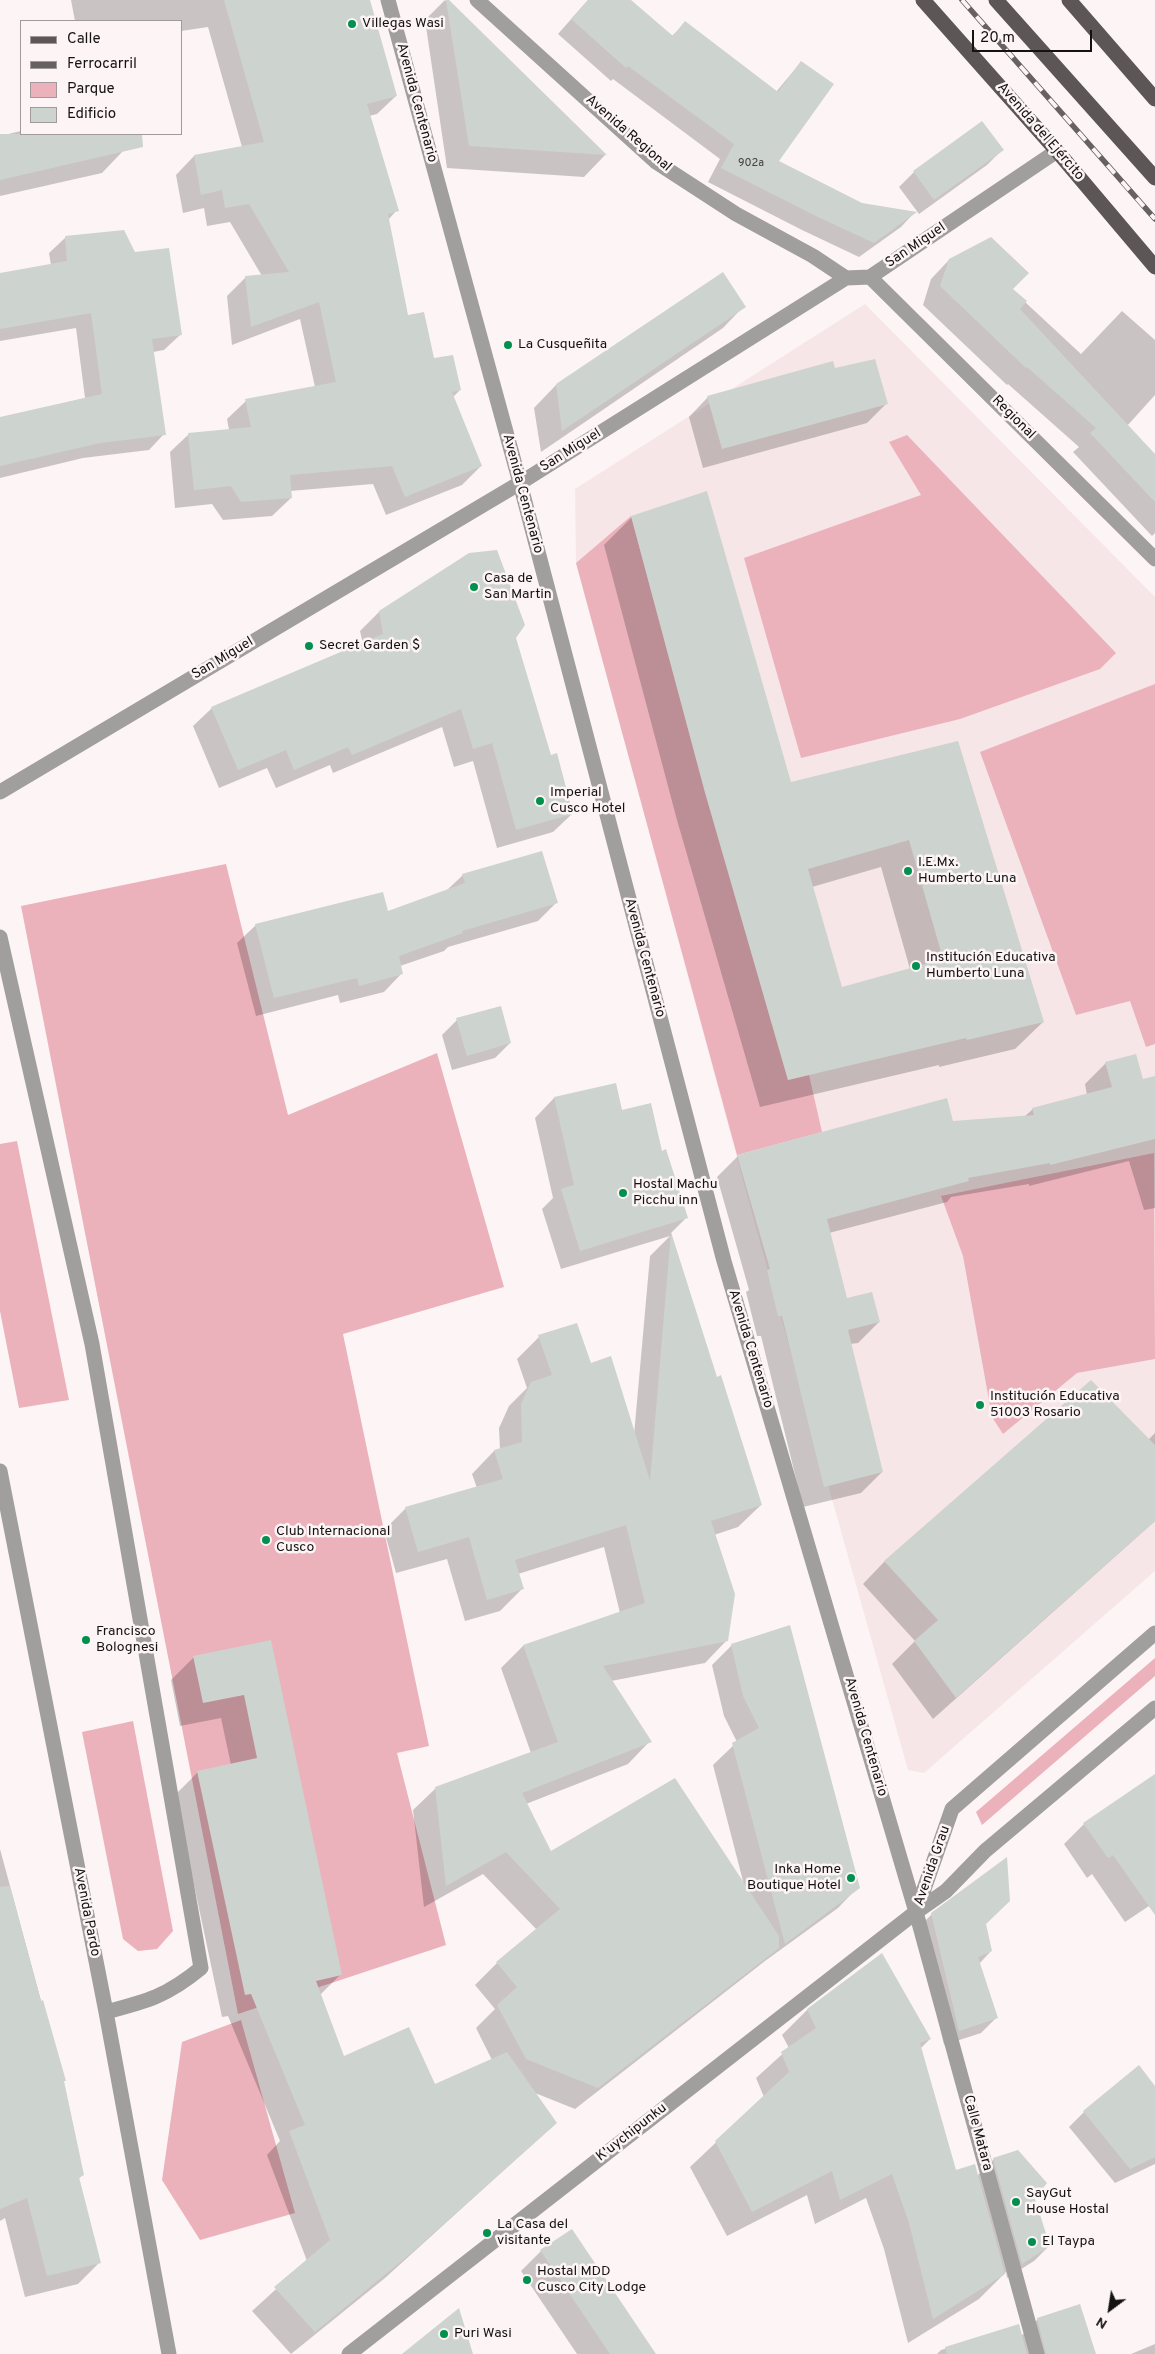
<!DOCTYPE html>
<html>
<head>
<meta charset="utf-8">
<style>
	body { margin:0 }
	#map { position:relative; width:1155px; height:2354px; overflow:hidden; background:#fdf4f5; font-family:Overpass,sans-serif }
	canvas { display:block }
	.legend { position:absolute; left:20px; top:20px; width:162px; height:115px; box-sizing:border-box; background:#fdf4f5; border:1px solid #a09a9a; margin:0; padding:6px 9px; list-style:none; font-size:15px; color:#141212 }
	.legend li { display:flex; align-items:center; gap:10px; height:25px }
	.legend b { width:25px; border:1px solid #a09a9a }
	.north { position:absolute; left:1085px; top:2284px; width:50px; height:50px; -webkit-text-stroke:4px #fdf4f5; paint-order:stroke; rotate:211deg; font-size:14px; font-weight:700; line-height:20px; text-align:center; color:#141212 }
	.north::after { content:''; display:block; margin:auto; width:18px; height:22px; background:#141212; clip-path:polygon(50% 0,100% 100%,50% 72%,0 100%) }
	.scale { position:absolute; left:972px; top:30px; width:120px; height:22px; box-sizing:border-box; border:2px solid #141212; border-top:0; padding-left:6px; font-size:15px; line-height:18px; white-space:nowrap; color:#141212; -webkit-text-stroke:4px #fdf4f5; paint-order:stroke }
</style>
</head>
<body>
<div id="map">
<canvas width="1155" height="2354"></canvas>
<ul class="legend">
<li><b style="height:6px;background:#5c5657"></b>Calle</li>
<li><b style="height:6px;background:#666262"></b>Ferrocarril</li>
<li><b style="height:14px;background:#ebb2bb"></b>Parque</li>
<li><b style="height:14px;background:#cdd3ce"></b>Edificio</li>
</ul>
<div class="north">N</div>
<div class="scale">20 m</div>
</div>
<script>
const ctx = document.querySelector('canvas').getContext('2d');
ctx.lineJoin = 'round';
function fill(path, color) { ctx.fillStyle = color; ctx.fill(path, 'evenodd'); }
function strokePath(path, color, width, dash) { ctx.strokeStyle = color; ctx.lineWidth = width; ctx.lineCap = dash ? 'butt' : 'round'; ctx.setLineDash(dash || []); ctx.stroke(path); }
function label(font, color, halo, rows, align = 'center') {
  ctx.font = font + ' Overpass,sans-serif'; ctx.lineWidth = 5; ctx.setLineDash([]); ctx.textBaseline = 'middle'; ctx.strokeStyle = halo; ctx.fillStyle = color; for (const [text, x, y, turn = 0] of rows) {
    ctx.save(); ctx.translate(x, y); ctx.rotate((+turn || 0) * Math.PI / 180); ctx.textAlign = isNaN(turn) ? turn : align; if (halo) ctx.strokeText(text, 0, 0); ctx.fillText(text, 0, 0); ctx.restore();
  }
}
const built = new Path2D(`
	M 865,304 L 1155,597 L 1155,1571 L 924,1773 L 908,1770 L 759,1239 L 576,563 L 575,489 Z`);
const green = new Path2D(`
	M 907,435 L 1116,653 L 1100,669 L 960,719 L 801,758 L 744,558 L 921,495 L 889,442 Z
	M 631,516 L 705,793 L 788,1080 L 809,1075 L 822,1132 L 737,1155 L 576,563 Z
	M 1155,684 L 1155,1044 L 1146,1047 L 1130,1001 L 1076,1015 L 980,752 Z
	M 226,864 L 288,1115 L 437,1053 L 504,1287 L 343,1334 L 429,1746 L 397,1753 L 446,1945 L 238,2014 L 21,906 Z
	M 17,1141 L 69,1400 L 19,1408 L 0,1311 L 0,1144 Z
	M 1154,1153 L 1155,1359 L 1077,1373 L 1003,1434 L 992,1417 L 963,1256 L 941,1196 Z
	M 1155,1658 L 1155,1676 L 982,1825 L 976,1812 Z
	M 133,1721 L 173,1931 L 157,1949 L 138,1951 L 123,1939 L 82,1732 Z
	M 241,2020 L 295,2213 L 200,2240 L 162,2180 L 182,2042 Z`);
const shadow = new Path2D(`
	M 71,0 L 369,0 L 396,96 L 377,114 L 369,116 L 397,210 L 388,220 L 407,316 L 433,360 L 460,390 L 453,397 L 481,466 L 462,485 L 386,515 L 373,484 L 290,491 L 291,498 L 272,516 L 223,520 L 212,504 L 175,508 L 170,452 L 189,434 L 229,430 L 227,419 L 246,401 L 315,387 L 300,319 L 232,345 L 227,296 L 246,277 L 262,276 L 230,222 L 207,226 L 204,208 L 183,213 L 176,175 L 194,156 L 242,147 L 208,27 L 181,31 L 181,21 L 75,21 Z
	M 445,0 L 605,155 L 584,177 L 447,168 L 425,20 Z
	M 588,0 L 630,0 L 672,36 L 685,23 L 776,92 L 801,62 L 778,162 L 862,204 L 914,213 L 901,227 L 859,257 L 802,230 L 708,182 L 720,159 L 613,79 L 611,81 L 558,34 Z
	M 982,123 L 1002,150 L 987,165 L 919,214 L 899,187 L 914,172 Z
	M 21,131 L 21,134 L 105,134 L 123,151 L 102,173 L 0,196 L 0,136 Z
	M 65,238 L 180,335 L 164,350 L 153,352 L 164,434 L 149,450 L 83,458 L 0,478 L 0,419 L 85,398 L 76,328 L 0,341 L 0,274 L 51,265 L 49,253 Z
	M 949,260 L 1011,289 L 1081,354 L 1122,311 L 1155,340 L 1155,395 L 1127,426 L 1155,456 L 1155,533 L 1152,536 L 1073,452 L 1079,447 L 1008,384 L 1007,385 L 923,305 L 931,279 Z
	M 744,306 L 723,328 L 541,452 L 534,408 L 556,385 Z
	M 834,370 L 886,404 L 867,423 L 703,468 L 689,417 L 708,397 Z
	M 632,517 L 790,783 L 958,742 L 1043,1022 L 1015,1049 L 939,1067 L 939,1065 L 760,1107 L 677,820 L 604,545 ZM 881,867 L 910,969 L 841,989 L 812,887 Z
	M 379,612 L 550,756 L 572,814 L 553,832 L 497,848 L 473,761 L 454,767 L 442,727 L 333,773 L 330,765 L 276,788 L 267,768 L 219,788 L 193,726 L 212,708 L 363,644 L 360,631 Z
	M 463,875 L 557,902 L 538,921 L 448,947 L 444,951 L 400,966 L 402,973 L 384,992 L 340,1003 L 338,995 L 256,1016 L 237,943 L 256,925 L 387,912 L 447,890 Z
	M 457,1020 L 510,1043 L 495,1058 L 452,1070 L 442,1035 Z
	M 1106,1063 L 1142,1081 L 1155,1077 L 1155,1208 L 1144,1210 L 1129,1161 L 1029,1186 L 1029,1184 L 951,1197 L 947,1202 L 829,1233 L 846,1300 L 879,1322 L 858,1343 L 850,1344 L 882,1472 L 861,1493 L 803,1507 L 761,1336 L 757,1336 L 746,1292 L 749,1290 L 717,1177 L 738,1156 L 952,1122 L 1024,1117 L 1033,1109 L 1087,1095 L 1085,1084 Z
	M 554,1098 L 622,1112 L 661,1152 L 686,1218 L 671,1233 L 716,1378 L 761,1505 L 738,1527 L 714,1535 L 727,1640 L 705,1663 L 611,1681 L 650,1741 L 628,1764 L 526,1804 L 550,1853 L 744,1885 L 713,1765 L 737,1742 L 724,1716 L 712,1665 L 732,1645 L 858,1887 L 838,1908 L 765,1961 L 575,2109 L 535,2093 L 556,2123 L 385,2278 L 291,2354 L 252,2311 L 307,2261 L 267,2155 L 280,2141 L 228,2016 L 222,2017 L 175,1795 L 198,1772 L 231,1765 L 221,1718 L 180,1726 L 171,1680 L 194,1657 L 270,1641 L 340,1975 L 320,1995 L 343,2058 L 434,2086 L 492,2060 L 476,2028 L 495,2009 L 475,1985 L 497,1963 L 537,1930 L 483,1874 L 424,1907 L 413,1810 L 436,1788 L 531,1753 L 501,1668 L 523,1646 L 620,1613 L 604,1547 L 518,1574 L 522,1589 L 500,1611 L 465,1621 L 447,1559 L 396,1573 L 384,1530 L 406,1508 L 477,1488 L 472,1474 L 494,1451 L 500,1450 L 499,1428 L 509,1406 L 527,1388 L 517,1359 L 539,1337 L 590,1364 L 634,1435 L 650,1256 L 670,1236 L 561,1269 L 542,1209 L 553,1198 L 535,1118 Z
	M 1090,1382 L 1148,1440 L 1155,1433 L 1155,1521 L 933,1719 L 892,1664 L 915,1641 L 863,1584 L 884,1562 Z
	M 1155,1776 L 1155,1902 L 1125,1922 L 1092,1874 L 1087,1878 L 1064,1844 L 1084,1824 Z
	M 0,1849 L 63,2082 L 83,2175 L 78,2179 L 99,2263 L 78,2284 L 25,2297 L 5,2218 L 0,2221 Z
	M 932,1914 L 984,1924 L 991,1951 L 979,1964 L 996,2018 L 981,2033 L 944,2045 L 917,1929 Z
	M 882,1955 L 930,2039 L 920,2049 L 955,2171 L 977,2176 L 994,2159 L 1033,2199 L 1049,2246 L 1034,2261 L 1007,2278 L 1006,2272 L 979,2299 L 908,2343 L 884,2249 L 866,2198 L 815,2224 L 807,2195 L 727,2236 L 690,2167 L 764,2097 L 756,2078 L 789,2048 L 782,2035 L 807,2010 Z
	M 1155,2088 L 1155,2164 L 1115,2183 L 1069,2127 L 1084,2112 Z
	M 571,2230 L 654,2354 L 577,2354 L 521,2271 L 541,2251 Z
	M 1038,2319 L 1095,2354 L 937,2354 L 941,2350 L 1018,2325 L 1021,2336 Z
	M 1155,2344 L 1155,2354 L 1131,2354 Z`);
const building = new Path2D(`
	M 224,0 L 370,0 L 397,96 L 367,104 L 399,211 L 388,214 L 408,315 L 424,312 L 434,358 L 453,355 L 461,390 L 452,392 L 482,466 L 405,497 L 392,466 L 290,475 L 292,498 L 241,502 L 231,486 L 194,490 L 188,433 L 251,427 L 245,399 L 336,382 L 319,302 L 251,327 L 245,276 L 289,272 L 249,204 L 225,208 L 222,190 L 201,195 L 194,155 L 264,142 Z
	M 446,0 L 449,0 L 607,155 L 469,146 Z
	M 588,0 L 631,0 L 673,36 L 685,21 L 778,92 L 801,61 L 834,84 L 779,161 L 862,203 L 917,212 L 874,243 L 816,216 L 721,168 L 734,144 L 628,66 L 626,68 L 571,19 Z
	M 982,121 L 1004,150 L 934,200 L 913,171 Z
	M 0,134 L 142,134 L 143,147 L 0,180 Z
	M 124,230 L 135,252 L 169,248 L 182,335 L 152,339 L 166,435 L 100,443 L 0,466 L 0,417 L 102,394 L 91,313 L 0,329 L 0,273 L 67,261 L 65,236 Z
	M 991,237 L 1029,273 L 1013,289 L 1027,301 L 1020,309 L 1155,454 L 1155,502 L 1090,433 L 1096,428 L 1027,367 L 1026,368 L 940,286 L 949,259 Z
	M 723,272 L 746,307 L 562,431 L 556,384 Z
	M 875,359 L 888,404 L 722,449 L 707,396 L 833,361 L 835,368 Z
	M 707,491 L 791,782 L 958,741 L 1044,1022 L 967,1040 L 966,1038 L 788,1080 L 705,792 L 631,516 ZM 909,840 L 943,959 L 842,987 L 808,869 Z
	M 497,550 L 525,625 L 516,638 L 551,755 L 557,753 L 573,814 L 516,830 L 492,743 L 473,749 L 461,709 L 352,755 L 348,747 L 294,770 L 286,750 L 238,770 L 211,707 L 383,634 L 379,611 L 469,553 Z
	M 542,851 L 558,903 L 462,931 L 463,933 L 399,956 L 403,974 L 359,986 L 357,978 L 274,998 L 255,924 L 383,892 L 388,911 L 465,883 L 462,874 Z
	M 501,1006 L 511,1043 L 467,1056 L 456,1018 Z
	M 1136,1054 L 1143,1079 L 1155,1076 L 1155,1139 L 1050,1165 L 1050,1163 L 968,1178 L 969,1181 L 827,1219 L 847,1298 L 872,1292 L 880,1322 L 848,1330 L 883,1472 L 824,1487 L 782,1316 L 778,1316 L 767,1270 L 770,1269 L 737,1155 L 947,1098 L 953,1121 L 1034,1115 L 1032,1108 L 1112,1087 L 1105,1062 Z
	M 616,1083 L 622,1110 L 651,1103 L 662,1151 L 666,1149 L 688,1218 L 580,1251 L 561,1189 L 574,1185 L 554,1097 Z
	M 671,1232 L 717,1377 L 721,1375 L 762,1505 L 711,1521 L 735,1594 L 728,1641 L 603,1666 L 652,1742 L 522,1793 L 551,1851 L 675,1778 L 779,1936 L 779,1948 L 598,2088 L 526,2059 L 497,2005 L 517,1987 L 496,1962 L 560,1909 L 506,1852 L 446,1886 L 435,1787 L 558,1742 L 523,1645 L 645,1603 L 626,1525 L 515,1560 L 524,1589 L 487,1600 L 469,1537 L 418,1552 L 405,1507 L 503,1479 L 494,1450 L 522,1442 L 521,1404 L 531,1382 L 552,1375 L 538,1335 L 577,1323 L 591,1363 L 611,1356 L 650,1481 Z
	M 1091,1380 L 1155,1445 L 1155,1521 L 956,1698 L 914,1641 L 938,1620 L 884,1561 Z
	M 790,1625 L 860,1888 L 785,1944 L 732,1743 L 759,1728 L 743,1696 L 731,1644 Z
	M 271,1640 L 342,1975 L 316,1981 L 344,2056 L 409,2027 L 435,2084 L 507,2052 L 557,2123 L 409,2255 L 315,2332 L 274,2287 L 330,2240 L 289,2131 L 305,2125 L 251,1994 L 245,1995 L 197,1771 L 257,1758 L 244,1695 L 203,1703 L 193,1656 Z
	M 1155,1774 L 1155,1915 L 1113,1855 L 1108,1858 L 1083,1823 Z
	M 1007,1857 L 1010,1901 L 986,1924 L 992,1951 L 978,1957 L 998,2018 L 959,2031 L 931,1913 Z
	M 10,1886 L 41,2001 L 43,2000 L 66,2081 L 64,2081 L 84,2175 L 79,2177 L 101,2263 L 47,2276 L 27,2198 L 0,2209 L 0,1887 Z
	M 882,1953 L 931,2039 L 920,2043 L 956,2170 L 975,2164 L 1005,2274 L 933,2319 L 909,2223 L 892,2174 L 840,2200 L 832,2171 L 752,2212 L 715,2141 L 789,2072 L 781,2052 L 816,2028 L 807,2009 Z
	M 1139,2065 L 1155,2086 L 1155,2157 L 1130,2169 L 1083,2111 Z
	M 1018,2150 L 1047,2183 L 1035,2199 L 1050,2246 L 1022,2264 L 993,2158 Z
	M 572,2229 L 656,2354 L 610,2354 L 540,2250 Z
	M 1080,2304 L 1096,2354 L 1046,2354 L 1037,2318 Z
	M 459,2308 L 473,2354 L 402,2354 Z
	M 1019,2324 L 1027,2354 L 947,2354 L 945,2347 Z`);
const minor = new Path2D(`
	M 388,0 L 520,483 L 724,1261 L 916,1912 L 1037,2354
	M 477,0 L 656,162 L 736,214 L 813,256 L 846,278
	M 870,277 L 1155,559
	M 0,792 L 520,483 L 846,278 L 870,277 L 1057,151
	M 0,937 L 92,1344 L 201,1968 C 167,1996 148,2001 106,2012
	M 0,1471 L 106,2012 L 169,2354
	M 916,1912 L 952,1809 L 1155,1633
	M 349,2354 L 916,1912 L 946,1891 L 985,1851 L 1155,1708`);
const major = new Path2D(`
	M 923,0 L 1057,151 L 1155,267
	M 996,0 L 1155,178
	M 1069,0 L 1155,99`);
const rail = new Path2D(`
	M 962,0 L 1155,219`);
const markers = [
	[352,24,5,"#038f4e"],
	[508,345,5,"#038f4e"],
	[474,587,5,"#038f4e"],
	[309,646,5,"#038f4e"],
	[540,801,5,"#038f4e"],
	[908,871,5,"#038f4e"],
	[916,966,5,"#038f4e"],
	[623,1193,5,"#038f4e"],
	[980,1405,5,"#038f4e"],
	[266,1540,5,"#038f4e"],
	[86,1640,5,"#038f4e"],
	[851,1878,5,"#038f4e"],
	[1016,2202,5,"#038f4e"],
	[487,2233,5,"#038f4e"],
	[1032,2242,5,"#038f4e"],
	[527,2280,5,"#038f4e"],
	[444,2334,5,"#038f4e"]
];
const numberNames = [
	["902a",751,164]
];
const poiNames = [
	["Villegas Wasi",362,24],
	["La Cusqueñita",518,345],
	["Casa de",484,579],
	["San Martin",484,595],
	["Secret Garden $",319,646],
	["Imperial",550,793],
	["Cusco Hotel",550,809],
	["I.E.Mx.",918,863],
	["Humberto Luna",918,879],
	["Institución Educativa",926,958],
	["Humberto Luna",926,974],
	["Hostal Machu",633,1185],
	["Picchu inn",633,1201],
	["Institución Educativa",990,1397],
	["51003 Rosario",990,1413],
	["Club Internacional",276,1532],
	["Cusco",276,1548],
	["Francisco",96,1632],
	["Bolognesi",96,1648],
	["Inka Home",841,1870,"right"],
	["Boutique Hotel",841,1886,"right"],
	["SayGut",1026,2194],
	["House Hostal",1026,2210],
	["La Casa del",497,2225],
	["visitante",497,2241],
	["El Taypa",1042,2242],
	["Hostal MDD",537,2272],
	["Cusco City Lodge",537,2288],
	["Puri Wasi",454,2334]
];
const streetNames = [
	["Avenida Centenario",416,103,75],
	["Avenida del Ejército",1040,132,49],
	["Avenida Regional",628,134,41],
	["San Miguel",916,246,-34],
	["Regional",1013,418,45],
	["San Miguel",571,451,-32],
	["Avenida Centenario",522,494,75],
	["San Miguel",223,659,-31],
	["Avenida Centenario",644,958,75],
	["Avenida Centenario",750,1349,73],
	["Avenida Centenario",865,1737,74],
	["Avenida Grau",933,1866,-71],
	["Avenida Pardo",86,1912,79],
	["K'uychipunku",632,2133,-38],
	["Calle Matara",977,2133,75]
];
fill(built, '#f7e6e8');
fill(green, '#ebb2bb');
fill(shadow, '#0003');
fill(building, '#cdd3ce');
strokePath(minor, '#a19e9e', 15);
strokePath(major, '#5c5657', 15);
strokePath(rail, '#666262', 5.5);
strokePath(rail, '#fdf4f5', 4, [11]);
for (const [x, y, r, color] of markers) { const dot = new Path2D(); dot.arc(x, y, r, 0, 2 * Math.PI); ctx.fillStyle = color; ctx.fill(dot); strokePath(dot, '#fdf4f5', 2); }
label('11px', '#424241', null, numberNames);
label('14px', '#141212', '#fdf4f5', poiNames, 'left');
label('14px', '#141212', '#fdf4f5', streetNames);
</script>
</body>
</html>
